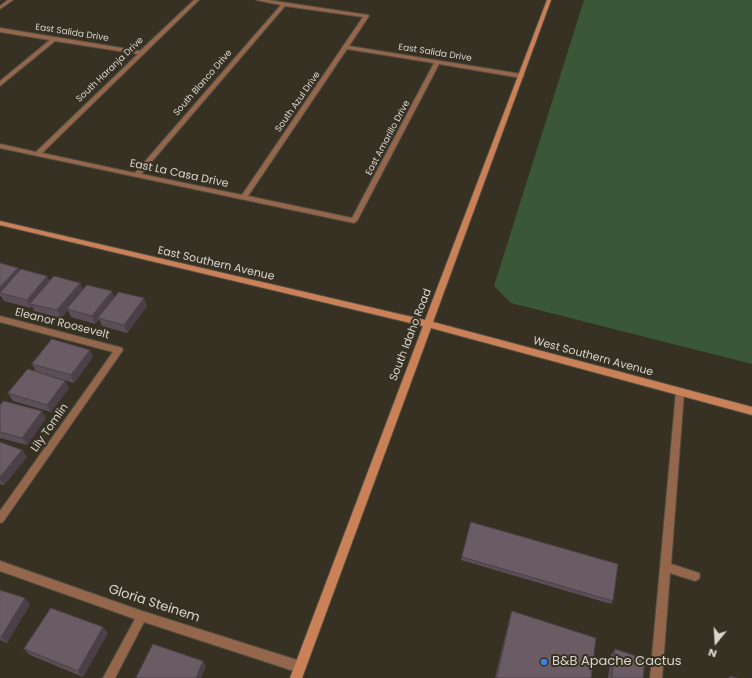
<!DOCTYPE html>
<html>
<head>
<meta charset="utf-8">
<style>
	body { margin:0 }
	#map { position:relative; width:752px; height:678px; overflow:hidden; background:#373123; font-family:Poppins,sans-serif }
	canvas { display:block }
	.north { position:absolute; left:696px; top:622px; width:40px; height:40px; -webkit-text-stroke:3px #373123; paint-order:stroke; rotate:198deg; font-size:11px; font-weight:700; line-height:16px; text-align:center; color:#d9d6cd }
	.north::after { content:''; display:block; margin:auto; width:14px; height:18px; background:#d9d6cd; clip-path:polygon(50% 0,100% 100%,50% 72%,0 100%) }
</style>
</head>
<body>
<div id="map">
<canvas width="752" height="678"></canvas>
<div class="north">N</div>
</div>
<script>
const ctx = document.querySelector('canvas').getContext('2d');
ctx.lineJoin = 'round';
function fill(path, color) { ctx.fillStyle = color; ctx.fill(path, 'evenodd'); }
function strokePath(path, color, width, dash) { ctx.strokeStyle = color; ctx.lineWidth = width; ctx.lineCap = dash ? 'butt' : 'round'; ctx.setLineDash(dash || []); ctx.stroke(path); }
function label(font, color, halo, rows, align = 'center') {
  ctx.font = font + ' Poppins,sans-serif'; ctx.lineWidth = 4; ctx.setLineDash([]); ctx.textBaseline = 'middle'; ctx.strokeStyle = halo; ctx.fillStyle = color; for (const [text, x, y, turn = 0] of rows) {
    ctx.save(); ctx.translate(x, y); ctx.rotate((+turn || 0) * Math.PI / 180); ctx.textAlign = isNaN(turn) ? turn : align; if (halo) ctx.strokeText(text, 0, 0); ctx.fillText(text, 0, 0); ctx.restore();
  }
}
const green = new Path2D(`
	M 584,0 L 752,0 L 752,364 L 511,303 L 494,286 Z`);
const lane = new Path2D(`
	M 8,0 L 13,0 L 0,9 L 0,6 Z
	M 194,0 L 199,0 L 42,153 L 135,173 L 281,5 L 256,0 L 268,0 L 368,15 L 369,16 L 349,46 L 521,74 L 524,76 L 521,78 L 439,64 L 357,221 L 354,223 L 0,148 L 0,144 L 36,152 L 138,54 L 55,41 L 0,86 L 0,81 L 50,40 L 0,32 L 0,28 L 140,51 ZM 285,6 L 363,17 L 242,195 L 141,174 ZM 347,49 L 434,63 L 352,218 L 248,196 Z
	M 0,316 L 119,347 L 122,348 L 123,350 L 3,522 L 0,523 L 0,511 L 113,352 L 0,322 Z
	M 680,389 L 683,390 L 684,392 L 671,564 L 699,573 L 700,576 L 699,579 L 695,581 L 670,573 L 662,678 L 650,678 L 676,392 L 677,390 Z
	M 0,561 L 142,611 L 300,661 L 304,663 L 306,667 L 304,671 L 300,673 L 144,622 L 115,678 L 103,678 L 135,619 L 0,571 Z`);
const secondary = new Path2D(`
	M 547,0 L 551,0 L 433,322 L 752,407 L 752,415 L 431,328 L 302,678 L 290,678 L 423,326 L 0,225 L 0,221 L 425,320 Z`);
const wall = new Path2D(`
	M 0,263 L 18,268 L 20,271 L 47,276 L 49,281 L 80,283 L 83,290 L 114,298 L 147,306 L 127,333 L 102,326 L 99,319 L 95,324 L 71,317 L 68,310 L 61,318 L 34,311 L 32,306 L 31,308 L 4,301 L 1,296 L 0,296 Z
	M 93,357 L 74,383 L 36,372 L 32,364 Z
	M 65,381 L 69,388 L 51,412 L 13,401 L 8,393 Z
	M 0,405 L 42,411 L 46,418 L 27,445 L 0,438 Z
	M 0,442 L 22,450 L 27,457 L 4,485 L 0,484 Z
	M 471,522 L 613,601 L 611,604 L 461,560 Z
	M 0,590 L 30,604 L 7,643 L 0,640 Z
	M 512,611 L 591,678 L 495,678 L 509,620 Z
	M 108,633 L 83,677 L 30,655 L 24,649 Z
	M 615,649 L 643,678 L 608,678 L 611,655 Z`);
const shadedWall = new Path2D(`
	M 18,268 L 22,276 L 1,294 L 0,292 L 0,287 Z
	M 47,276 L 50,284 L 30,304 L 32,306 L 31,308 L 27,300 Z
	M 80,283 L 83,291 L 67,309 L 68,310 L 61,318 L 57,310 Z
	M 112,291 L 115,299 L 98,318 L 99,319 L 95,324 L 92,316 Z
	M 144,298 L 147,306 L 127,333 L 124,325 Z
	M 90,350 L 93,357 L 74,383 L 71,375 Z
	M 65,381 L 69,388 L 51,412 L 47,405 Z
	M 42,411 L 46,418 L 27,445 L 22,438 Z
	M 22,450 L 27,457 L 4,485 L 0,479 L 0,477 Z
	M 25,598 L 30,604 L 7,643 L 1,637 Z
	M 103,627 L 108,633 L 83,677 L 78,671 Z
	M 203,661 L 206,666 L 201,678 L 196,678 Z`);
const building = new Path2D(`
	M 0,263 L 18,268 L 0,287 Z
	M 21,269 L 47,276 L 27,300 L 0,293 Z
	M 54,276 L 80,283 L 57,310 L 30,304 Z
	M 87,285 L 112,291 L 92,316 L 67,309 Z
	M 119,292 L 144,298 L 124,325 L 98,318 Z
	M 52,339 L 90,350 L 71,375 L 32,364 Z
	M 28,369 L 65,381 L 47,405 L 8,393 Z
	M 4,401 L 42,411 L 22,438 L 0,432 L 0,405 Z
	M 0,442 L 22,450 L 0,477 Z
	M 471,522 L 618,564 L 613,601 L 462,557 Z
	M 0,590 L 25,598 L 1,637 L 0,637 Z
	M 51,608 L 103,627 L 78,671 L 24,649 Z
	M 512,611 L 596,638 L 591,678 L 497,678 Z
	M 153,644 L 203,661 L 196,678 L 136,678 Z
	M 615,649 L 645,659 L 643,678 L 612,678 Z
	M 730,676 L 737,678 L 730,678 Z`);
const markers = [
	[544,662,4,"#3f7fe0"]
];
const farStreetnames = [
	["East Salida Drive",72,33,9],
	["East Salida Drive",435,53,9],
	["South Haranja Drive",110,70,-44],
	["South Blanco Drive",203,83,-49],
	["South Azul Drive",298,102,-55],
	["East Amarillo Drive",388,138,-62]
];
const streetNames = [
	["East La Casa Drive",179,174,12],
	["East Southern Avenue",216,264,13],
	["Eleanor Roosevelt",62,324,14],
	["South Idaho Road",411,335,-69],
	["West Southern Avenue",593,357,15],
	["Lily Tomlin",50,428,-55]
];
const nearStreetnames = [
	["Gloria Steinem",154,604,18]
];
const nearPoinames = [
	["B&B Apache Cactus",552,662]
];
fill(green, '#3a5838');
strokePath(lane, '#544f42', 2);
strokePath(secondary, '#544f42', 2);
fill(lane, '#94664c');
fill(secondary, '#cb8158');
fill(wall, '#5c4e57');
fill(shadedWall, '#4b4047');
fill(building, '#6b5b65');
strokePath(building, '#4b4047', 1);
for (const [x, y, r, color] of markers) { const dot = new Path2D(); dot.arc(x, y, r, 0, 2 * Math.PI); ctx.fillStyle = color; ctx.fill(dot); strokePath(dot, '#373123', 1.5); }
label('9px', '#d9d6cd', '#373123', farStreetnames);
label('11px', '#d9d6cd', '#373123', streetNames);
label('13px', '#d9d6cd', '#373123', nearStreetnames);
label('13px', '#d9d6cd', '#373123', nearPoinames, 'left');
</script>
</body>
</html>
